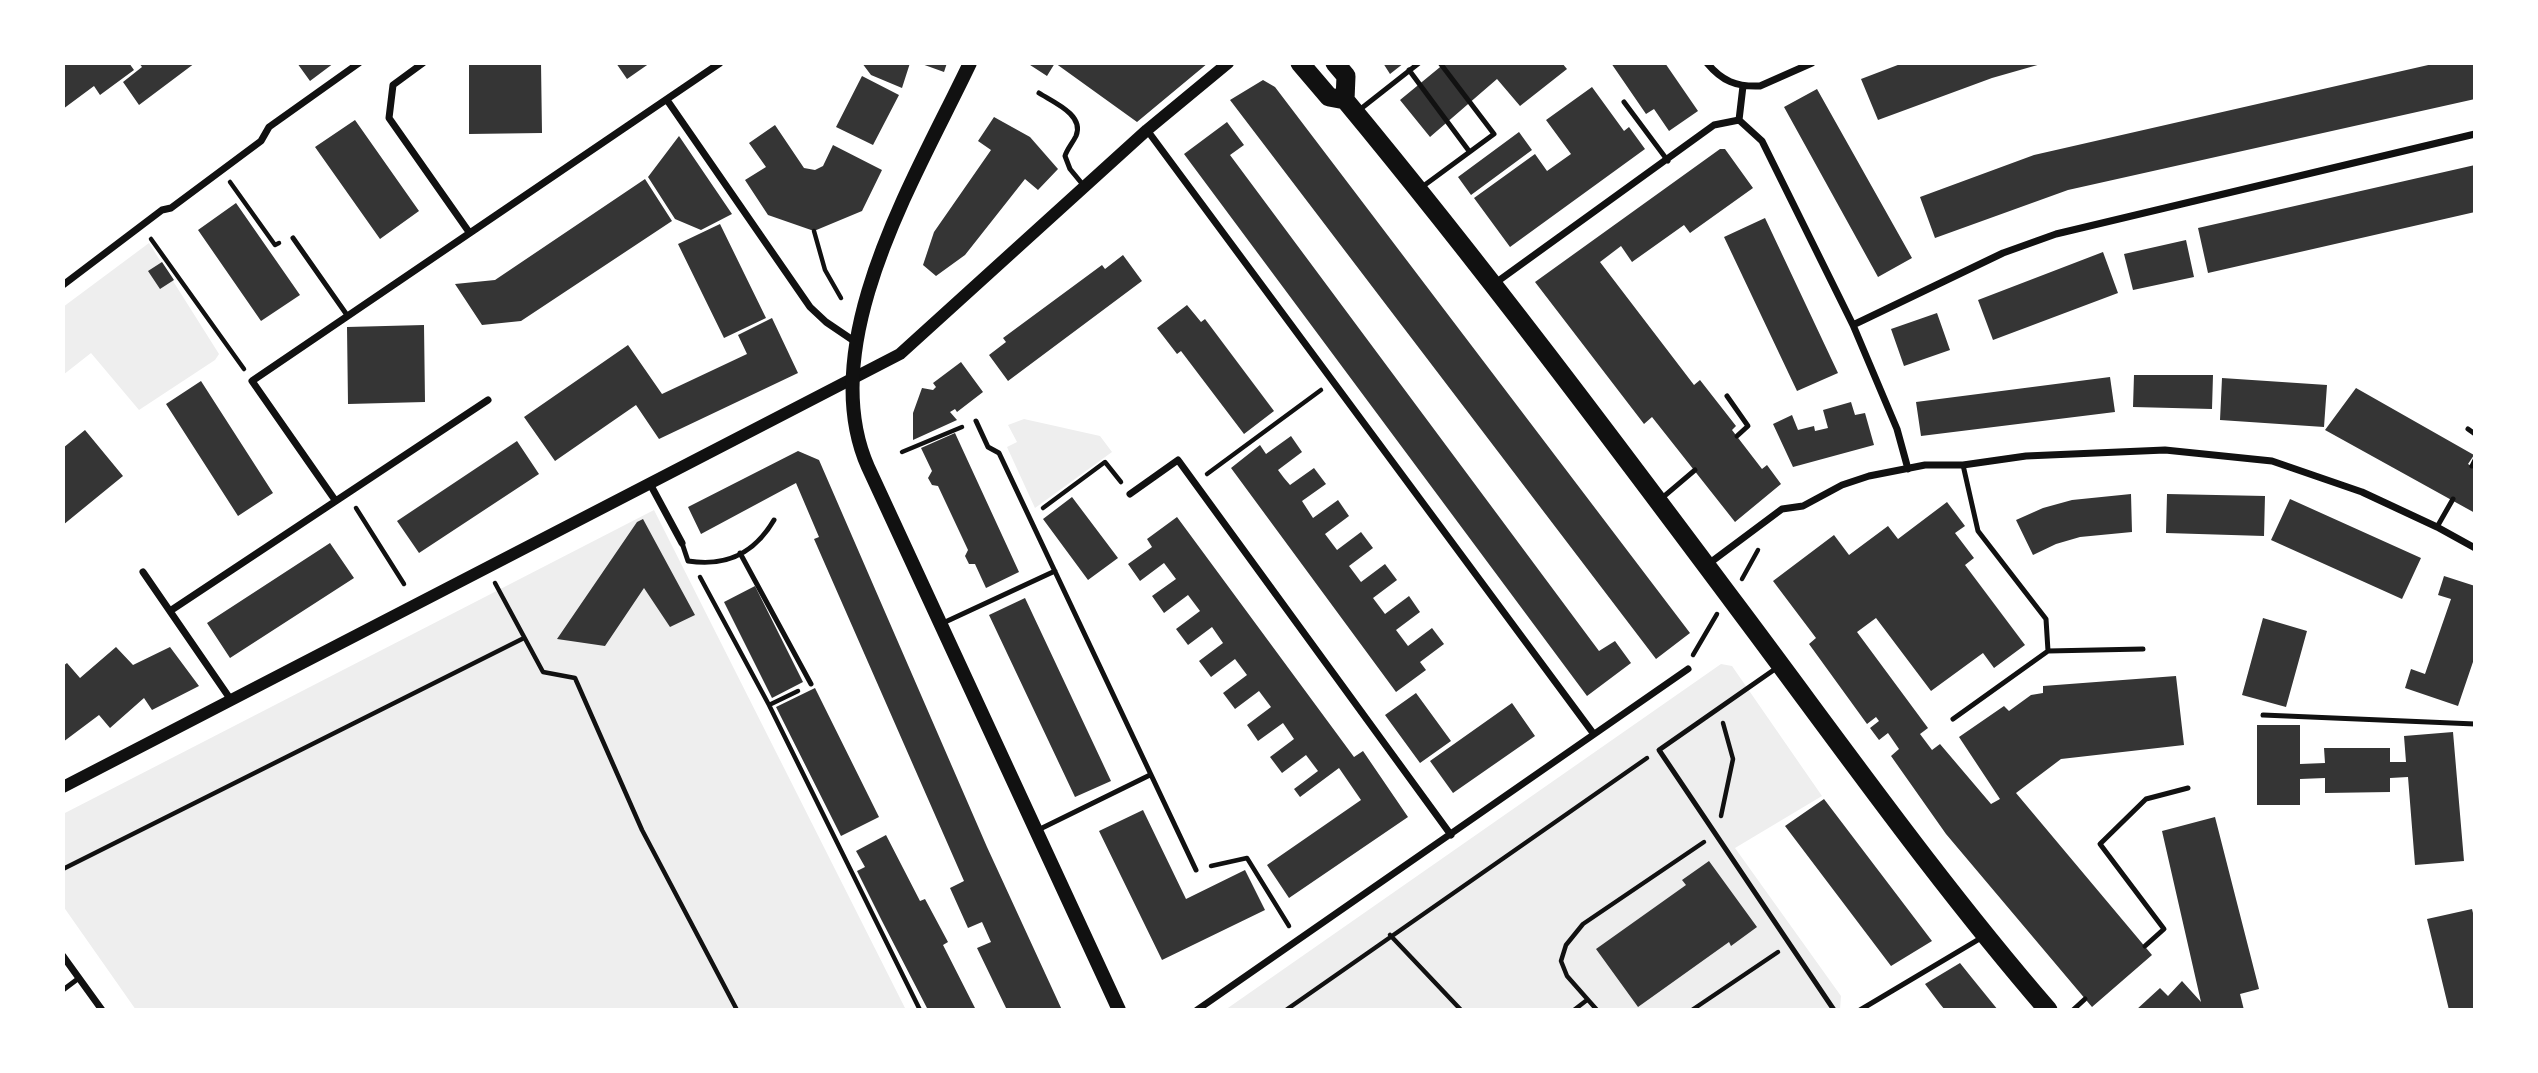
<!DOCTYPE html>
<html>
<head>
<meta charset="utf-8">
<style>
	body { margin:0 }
	#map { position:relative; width:2538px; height:1073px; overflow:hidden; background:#fff; font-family:"Exo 2",sans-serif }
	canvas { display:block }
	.frame { position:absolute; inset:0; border:65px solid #fff; pointer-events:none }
</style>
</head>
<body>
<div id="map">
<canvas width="2538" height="1073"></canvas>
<div class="frame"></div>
</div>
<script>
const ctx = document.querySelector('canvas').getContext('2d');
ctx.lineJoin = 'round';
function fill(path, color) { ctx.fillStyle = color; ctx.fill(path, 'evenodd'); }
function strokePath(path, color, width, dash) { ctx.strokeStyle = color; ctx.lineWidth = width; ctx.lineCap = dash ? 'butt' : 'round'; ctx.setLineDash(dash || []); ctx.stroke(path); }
const green = new Path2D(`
	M 149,243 L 219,354 L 215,360 L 139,410 L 91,353 L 63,375 L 63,307 Z
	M 1024,419 L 1100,436 L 1112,452 L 1035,508 L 1007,447 L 1017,442 L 1008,425 Z
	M 654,510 L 906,1010 L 136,1010 L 63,906 L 63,814 Z
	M 1721,664 L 1732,666 L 1822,796 L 1735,848 L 1841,996 L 1840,1010 L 1225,1010 Z`);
const building = new Path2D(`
	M 63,63 L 129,63 L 134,70 L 100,95 L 94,86 L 63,109 Z
	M 139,63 L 195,63 L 139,105 L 123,82 L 142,67 Z
	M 297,63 L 334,63 L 310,81 Z
	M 469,63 L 541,63 L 542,133 L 469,134 Z
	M 616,63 L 650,63 L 627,79 Z
	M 862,63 L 910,63 L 902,88 L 871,75 Z
	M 919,63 L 947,63 L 944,72 Z
	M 1027,63 L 1208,63 L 1137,122 L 1055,63 L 1047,76 Z
	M 1383,63 L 1404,63 L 1390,74 Z
	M 1445,63 L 1562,63 L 1567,69 L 1520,106 L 1497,79 L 1430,137 L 1400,100 Z
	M 1611,63 L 1665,63 L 1698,111 L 1669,131 L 1654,109 L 1646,114 Z
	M 1903,63 L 2041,63 L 2041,64 L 1992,78 L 1878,120 L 1861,79 Z
	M 2437,63 L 2475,63 L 2475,99 L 2068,190 L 1935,238 L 1920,197 L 2034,155 Z
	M 862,76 L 899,95 L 873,145 L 836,127 Z
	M 1263,80 L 1275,87 L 1690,633 L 1656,659 L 1230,100 Z
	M 1592,87 L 1624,131 L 1629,127 L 1645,149 L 1510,247 L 1474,198 L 1535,154 L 1547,171 L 1571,154 L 1546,120 Z
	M 1817,89 L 1912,258 L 1878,277 L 1784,107 Z
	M 994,117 L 1030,137 L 1058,169 L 1038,190 L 1025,179 L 965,255 L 936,276 L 923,265 L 934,232 L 991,150 L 978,141 Z
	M 355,120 L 419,211 L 380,239 L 315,147 Z
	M 1227,122 L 1244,145 L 1230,155 L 1599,651 L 1615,641 L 1631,663 L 1587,696 L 1184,154 Z
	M 775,125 L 804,168 L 815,170 L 823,166 L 833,145 L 882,170 L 862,211 L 814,231 L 768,215 L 745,180 L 766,167 L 749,143 Z
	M 1519,132 L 1532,150 L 1471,195 L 1458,177 Z
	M 679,136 L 732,214 L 701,230 L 675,219 L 648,177 Z
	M 1720,149 L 1725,149 L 1753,188 L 1690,233 L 1684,225 L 1632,262 L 1621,246 L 1600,262 L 1694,385 L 1700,380 L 1736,426 L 1732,430 L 1762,469 L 1767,465 L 1781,484 L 1735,522 L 1652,417 L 1644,424 L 1535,282 Z
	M 2475,165 L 2475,212 L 2208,273 L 2198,228 Z
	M 645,179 L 672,221 L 521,321 L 482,325 L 455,284 L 495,280 Z
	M 236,203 L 300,295 L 261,321 L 198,230 Z
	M 1765,218 L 1838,373 L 1797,391 L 1724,237 Z
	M 720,224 L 766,318 L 724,338 L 678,244 Z
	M 2186,240 L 2194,277 L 2133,290 L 2124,254 Z
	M 2103,252 L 2118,293 L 1993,340 L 1978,300 Z
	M 1123,255 L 1142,281 L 1008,381 L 989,355 L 1006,342 L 1003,338 L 1102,265 L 1105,269 Z
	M 162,262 L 174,280 L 160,289 L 148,271 Z
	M 1187,305 L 1201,322 L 1205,319 L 1274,411 L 1244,434 L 1181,351 L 1177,354 L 1157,328 Z
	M 1937,313 L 1950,350 L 1904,366 L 1891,329 Z
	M 772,318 L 798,373 L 659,439 L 636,405 L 555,461 L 524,417 L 628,345 L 662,394 L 747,354 L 738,335 Z
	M 424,325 L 425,402 L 348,404 L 347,327 Z
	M 961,362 L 983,392 L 957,412 L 955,409 L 950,412 L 957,420 L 913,440 L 913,413 L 922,388 L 933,390 L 936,387 L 933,383 Z
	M 2134,375 L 2213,375 L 2212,409 L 2133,407 Z
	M 2110,377 L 2115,412 L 1921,436 L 1916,402 Z
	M 2222,378 L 2327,385 L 2324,427 L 2220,420 Z
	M 201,381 L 273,493 L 238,516 L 166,404 Z
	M 2356,388 L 2474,455 L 2468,464 L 2475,468 L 2475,513 L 2325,430 Z
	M 1851,402 L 1855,415 L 1865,413 L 1874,445 L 1793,467 L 1773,424 L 1792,415 L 1798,430 L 1814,426 L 1815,431 L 1828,428 L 1823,410 Z
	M 85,430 L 123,476 L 63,525 L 63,448 Z
	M 955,433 L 1019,572 L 986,588 L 975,564 L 969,564 L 965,556 L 968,550 L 938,486 L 932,485 L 928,478 L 932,471 L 921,448 Z
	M 1291,436 L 1302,452 L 1278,470 L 1284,478 L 1290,485 L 1314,468 L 1326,484 L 1302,501 L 1313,518 L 1338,500 L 1349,516 L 1325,534 L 1337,550 L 1361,532 L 1373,548 L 1349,566 L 1361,582 L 1385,564 L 1397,580 L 1373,598 L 1385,614 L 1409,596 L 1420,612 L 1396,630 L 1408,646 L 1432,628 L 1444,644 L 1420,662 L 1426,670 L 1396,692 L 1231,468 L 1260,445 L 1266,454 Z
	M 517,441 L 539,474 L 419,553 L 397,521 Z
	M 798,451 L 819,460 L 987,847 L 1062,1010 L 1007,1010 L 977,948 L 991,942 L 982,922 L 968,928 L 950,888 L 964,881 L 814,539 L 819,537 L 796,483 L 701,534 L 688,507 Z
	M 2131,494 L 2132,532 L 2080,537 L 2056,544 L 2033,555 L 2016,520 L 2043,508 L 2072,500 Z
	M 2167,494 L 2265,496 L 2264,536 L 2166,533 Z
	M 1072,497 L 1118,558 L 1088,580 L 1043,519 Z
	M 2290,499 L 2421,558 L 2402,599 L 2271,540 Z
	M 1947,502 L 1965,526 L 1955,533 L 1974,558 L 1965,565 L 2025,645 L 1994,668 L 1983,653 L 1931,691 L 1876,618 L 1857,632 L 1928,728 L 1920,734 L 1932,750 L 1940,744 L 1991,804 L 2000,799 L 1959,737 L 2004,706 L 2009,711 L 2031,695 L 2043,693 L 2043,686 L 2176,676 L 2184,745 L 2061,759 L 2016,793 L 2152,955 L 2092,1007 L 1946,834 L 1891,756 L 1899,749 L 1888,733 L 1879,740 L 1870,728 L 1879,721 L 1876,717 L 1867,724 L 1809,644 L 1816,638 L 1773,581 L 1834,535 L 1849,555 L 1888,526 L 1898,539 Z
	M 1177,517 L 1354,757 L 1363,751 L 1408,817 L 1289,898 L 1267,865 L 1361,800 L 1339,768 L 1300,797 L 1294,789 L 1318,771 L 1306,755 L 1282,773 L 1270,757 L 1294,739 L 1283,723 L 1258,741 L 1247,725 L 1271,707 L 1259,691 L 1235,709 L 1223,693 L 1247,675 L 1235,659 L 1211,677 L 1199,661 L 1223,643 L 1212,627 L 1188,645 L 1176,629 L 1200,611 L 1188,595 L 1164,613 L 1152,596 L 1176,579 L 1164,563 L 1140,581 L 1128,564 L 1152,547 L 1147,539 Z
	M 643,519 L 695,615 L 670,627 L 644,588 L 605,646 L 557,639 L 637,522 Z
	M 330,543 L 354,578 L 230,658 L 207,623 Z
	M 2444,576 L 2475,586 L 2475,656 L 2458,706 L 2405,688 L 2411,669 L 2425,674 L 2451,599 L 2438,595 Z
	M 755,586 L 803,682 L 772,698 L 724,602 Z
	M 1025,598 L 1111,781 L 1075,797 L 989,615 Z
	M 2263,618 L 2307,631 L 2286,707 L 2242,695 Z
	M 116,647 L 133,665 L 170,647 L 199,686 L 152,710 L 144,698 L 110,728 L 99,715 L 63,742 L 63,666 L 67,663 L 80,678 Z
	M 815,688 L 879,817 L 841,836 L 776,707 Z
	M 1416,693 L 1451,741 L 1420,763 L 1385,715 Z
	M 1512,703 L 1535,736 L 1453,793 L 1430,761 Z
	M 2257,725 L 2300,725 L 2300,764 L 2325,763 L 2324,748 L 2390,748 L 2390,762 L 2406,762 L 2404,736 L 2453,732 L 2464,861 L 2415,865 L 2408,777 L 2390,778 L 2390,792 L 2325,793 L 2325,778 L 2300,779 L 2300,805 L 2257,805 Z
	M 1824,799 L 1932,941 L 1891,966 L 1785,826 Z
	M 1143,810 L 1186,899 L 1245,870 L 1265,910 L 1162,960 L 1099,831 Z
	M 2215,817 L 2259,989 L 2240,994 L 2244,1010 L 2136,1010 L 2160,988 L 2168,996 L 2182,981 L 2201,1002 L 2162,831 Z
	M 886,835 L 920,901 L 925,899 L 948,942 L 943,945 L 976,1010 L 928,1010 L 882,921 L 857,871 L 865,867 L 856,851 Z
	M 1709,861 L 1757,927 L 1731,946 L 1729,942 L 1638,1007 L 1596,949 L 1686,885 L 1682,880 Z
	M 2472,909 L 2475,921 L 2475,1010 L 2449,1010 L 2427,919 Z
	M 1960,963 L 1972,978 L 1998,1010 L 1945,1010 L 1940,1004 L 1925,984 Z`);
const path = new Path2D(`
	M 230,182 L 275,245 L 279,243
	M 814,231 L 825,270 L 841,298
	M 151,239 L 244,369
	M 902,452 L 962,427
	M 1207,474 L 1321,390
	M 356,508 L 404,584
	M 1043,508 L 1105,462 L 1121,482
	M 700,577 L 769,705 L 920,1010
	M 1742,579 L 1758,550
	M 495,583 L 543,672 L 575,678 L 642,830 L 737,1010
	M 1693,655 L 1717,614
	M 769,705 L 798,691
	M 1721,816 L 1733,759 L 1723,723
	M 1211,866 L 1247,858 L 1289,926
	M 63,869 L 524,638
	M 1390,935 L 1461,1010
	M 1286,1010 L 1647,758
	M 1574,1010 L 1587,1000
	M 1597,1010 L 1567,976 L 1561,961 L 1566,945 L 1583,924 L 1704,842
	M 1692,1010 L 1778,952`);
const service = new Path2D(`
	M 1409,70 L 1469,151
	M 1039,93 C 1053,102 1085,115 1076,136 C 1072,144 1067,149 1065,156 L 1070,169 L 1084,186
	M 1624,102 L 1668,161
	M 1358,111 L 1419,63
	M 1422,187 L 1494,134 L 1440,63
	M 293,238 L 347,315
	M 1727,396 L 1748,426 L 1737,436
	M 976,421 L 988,447 L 999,453 L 1196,870
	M 2468,429 L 2475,434
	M 2472,466 L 2475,460
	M 1662,498 L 1695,470
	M 2437,527 L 2453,499
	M 682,543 L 688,561 C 726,567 754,554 774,520
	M 740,553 L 811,684
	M 943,623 L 1055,571
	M 2048,651 L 2143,649
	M 1778,667 L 1659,750 L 1834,1010
	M 2263,715 L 2475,724
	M 1953,719 L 2048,651 L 2046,619 L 1978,531 L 1963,465
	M 1036,831 L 1150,775
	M 2145,946 L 2164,929 L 2100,844 L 2146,799 L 2188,788
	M 63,990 L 79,978
	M 1860,1010 L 1981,938
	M 2073,1010 L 2085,999`);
const minor = new Path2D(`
	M 423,63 L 393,85 L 389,118 L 469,232
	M 1707,63 C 1722,81 1736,87 1760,86 L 1812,63
	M 667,100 L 810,307 L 826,322 L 857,343
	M 1739,120 L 1743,86
	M 1147,130 L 1593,733
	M 1494,284 L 1714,125 L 1739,120 L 1762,141 L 1853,325 L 1897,429 L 1908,469
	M 63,285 L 162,210 L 171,208 L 261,141 L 269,127 L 359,63
	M 1853,325 L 2003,253 L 2056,234 L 2475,134
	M 649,482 L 682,543
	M 1130,494 L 1178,460 L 1451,835
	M 335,500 L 252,381 L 720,63
	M 1707,565 L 1782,509 L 1803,506 L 1842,485 L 1869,476 L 1925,465 L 1963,465 L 2026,456 L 2165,450 L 2272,461 L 2362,492 L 2437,527 L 2475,548
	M 143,572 L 231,700
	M 170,611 L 488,400
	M 63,956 L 102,1010
	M 1197,1010 L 1688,669`);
const tertiary = new Path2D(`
	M 63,787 L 900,354 L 1147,130 L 1228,63`);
const secondary = new Path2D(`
	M 970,63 C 917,175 813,343 868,467 L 1119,1010`);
const trunk = new Path2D(`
	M 1300,63 L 1329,97 L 1345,100 C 1490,275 1626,458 1762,640 C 1855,765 1946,892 2048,1010
	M 1335,63 L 1346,76 L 1345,100`);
fill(green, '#eee');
fill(building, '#353535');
strokePath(path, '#111', 4.5);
strokePath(service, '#111', 5);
strokePath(minor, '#111', 7);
strokePath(tertiary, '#111', 12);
strokePath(secondary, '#111', 14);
strokePath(trunk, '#111', 19);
</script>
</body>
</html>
